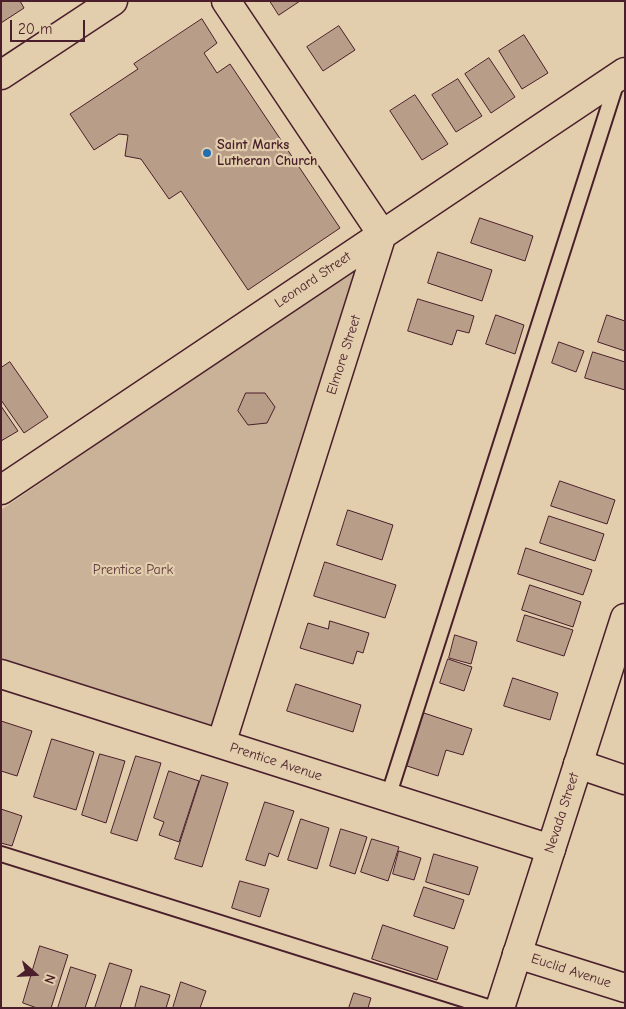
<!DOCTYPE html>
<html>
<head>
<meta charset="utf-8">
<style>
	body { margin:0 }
	#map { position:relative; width:626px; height:1009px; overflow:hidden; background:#e2ceac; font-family:"Comic Neue",sans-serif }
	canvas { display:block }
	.frame { position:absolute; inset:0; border:2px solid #4a1f2b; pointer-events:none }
	.north { position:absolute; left:10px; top:949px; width:50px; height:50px; -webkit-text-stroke:4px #e2ceac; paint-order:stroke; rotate:109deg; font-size:14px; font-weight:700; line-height:20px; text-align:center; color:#4a1f2b }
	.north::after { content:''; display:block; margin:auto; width:18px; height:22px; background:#4a1f2b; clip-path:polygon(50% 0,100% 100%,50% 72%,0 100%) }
	.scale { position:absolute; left:10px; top:20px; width:75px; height:22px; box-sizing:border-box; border:2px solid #4a1f2b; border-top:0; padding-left:6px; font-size:15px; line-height:18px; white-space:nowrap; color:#4a1f2b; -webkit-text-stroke:4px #e2ceac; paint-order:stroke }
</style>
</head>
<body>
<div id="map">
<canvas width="626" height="1009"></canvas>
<div class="frame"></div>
<div class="north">N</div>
<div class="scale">20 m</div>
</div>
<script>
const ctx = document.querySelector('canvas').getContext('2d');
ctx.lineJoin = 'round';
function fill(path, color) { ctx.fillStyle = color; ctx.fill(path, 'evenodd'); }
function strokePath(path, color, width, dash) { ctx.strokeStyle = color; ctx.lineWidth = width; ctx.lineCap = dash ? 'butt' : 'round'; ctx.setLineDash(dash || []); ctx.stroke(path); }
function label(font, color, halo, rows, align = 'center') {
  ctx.font = font + ' "Comic Neue",sans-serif'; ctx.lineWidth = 4.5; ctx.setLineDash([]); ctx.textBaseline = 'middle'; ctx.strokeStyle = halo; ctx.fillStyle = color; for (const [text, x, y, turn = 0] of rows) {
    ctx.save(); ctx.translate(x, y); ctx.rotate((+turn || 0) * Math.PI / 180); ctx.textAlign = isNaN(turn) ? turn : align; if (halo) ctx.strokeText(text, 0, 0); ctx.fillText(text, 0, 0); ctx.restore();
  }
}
const green = new Path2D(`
	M 360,264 L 213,725 L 1,659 L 1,510 Z`);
const building = new Path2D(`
	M 1,1 L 20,1 L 24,8 L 1,23 Z
	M 270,1 L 300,1 L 279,15 Z
	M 202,19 L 217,43 L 204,53 L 217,73 L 230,64 L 340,228 L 248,290 L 181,191 L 169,199 L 141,159 L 125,156 L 128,135 L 119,134 L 94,150 L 70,114 L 138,69 L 134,64 Z
	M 339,26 L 355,50 L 323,71 L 307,47 Z
	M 524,35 L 548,73 L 522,89 L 499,51 Z
	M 489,58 L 515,97 L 491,113 L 465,74 Z
	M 458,79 L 482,116 L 456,132 L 432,95 Z
	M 415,95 L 448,144 L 422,160 L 390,111 Z
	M 480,218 L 533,236 L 525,261 L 471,243 Z
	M 438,252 L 492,270 L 482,301 L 428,283 Z
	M 418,299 L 474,316 L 469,333 L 457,330 L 452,345 L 408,331 Z
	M 496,315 L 524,325 L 515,354 L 486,344 Z
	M 607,315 L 625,321 L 625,351 L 598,342 Z
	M 559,342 L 584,351 L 576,372 L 552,363 Z
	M 593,352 L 625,362 L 625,390 L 585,378 Z
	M 10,362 L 48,417 L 24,433 L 1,400 L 1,368 Z
	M 246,393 L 265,393 L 275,407 L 267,423 L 248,425 L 238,411 Z
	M 1,406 L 18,431 L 1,441 Z
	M 560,481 L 615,500 L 607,524 L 551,506 Z
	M 348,510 L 393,525 L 382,560 L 337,545 Z
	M 549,516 L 604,534 L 595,561 L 540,543 Z
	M 526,548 L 592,570 L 583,595 L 518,574 Z
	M 325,562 L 396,585 L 385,618 L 314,596 Z
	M 530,585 L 581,602 L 573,627 L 522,610 Z
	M 525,615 L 573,630 L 564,656 L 517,641 Z
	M 330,621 L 369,633 L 363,653 L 357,651 L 353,664 L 300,648 L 308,623 L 328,629 Z
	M 455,635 L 477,642 L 471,664 L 449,658 Z
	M 448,659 L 472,667 L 464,691 L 440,683 Z
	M 513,678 L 558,693 L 550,720 L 504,706 Z
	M 296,684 L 361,705 L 353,732 L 287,711 Z
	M 424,713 L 472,729 L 463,755 L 446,750 L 438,776 L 407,766 Z
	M 1,721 L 32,731 L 17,776 L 1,771 Z
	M 52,739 L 94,752 L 76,810 L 34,797 Z
	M 100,754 L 125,761 L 106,823 L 82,815 Z
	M 136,756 L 161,763 L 137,841 L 111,833 Z
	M 169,771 L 199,781 L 179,842 L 159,835 L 164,822 L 154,818 Z
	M 202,775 L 228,783 L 202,867 L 175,859 Z
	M 265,802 L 294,811 L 278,857 L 269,853 L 265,866 L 246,860 Z
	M 1,809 L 22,816 L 12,846 L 1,843 Z
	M 301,819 L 329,828 L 317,869 L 288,860 Z
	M 341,829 L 367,837 L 355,874 L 330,866 Z
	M 372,839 L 399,847 L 388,881 L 361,872 Z
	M 399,851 L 421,858 L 414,880 L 393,874 Z
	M 434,854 L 478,867 L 469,895 L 426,882 Z
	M 240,881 L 269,889 L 260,917 L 232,908 Z
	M 424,887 L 464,900 L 454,929 L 414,916 Z
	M 383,925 L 448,947 L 437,980 L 372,959 Z
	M 40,946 L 68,955 L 51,1008 L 37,1008 L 23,1003 Z
	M 110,963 L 132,970 L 120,1008 L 95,1008 Z
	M 71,967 L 96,975 L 85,1008 L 58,1008 Z
	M 181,982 L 206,991 L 200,1008 L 173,1008 Z
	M 141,986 L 170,995 L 166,1008 L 135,1008 Z
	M 354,993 L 371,998 L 368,1008 L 349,1008 Z`);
const lane = new Path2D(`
	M 388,797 L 617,81
	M 1,854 L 491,1008`);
const street = new Path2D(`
	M 1,490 L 625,72
	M 1,674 L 551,849
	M 221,744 L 382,234 L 226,1
	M 578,764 L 625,780
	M 517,954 L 625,988`);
const secondary = new Path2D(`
	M 500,1008 L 625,618`);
const primary = new Path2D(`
	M 1,75 L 113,1`);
const markers = [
	[207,153,5,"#1f6fb2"]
];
const poiNames = [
	["Saint Marks",217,145],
	["Lutheran Church",217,161]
];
const streetNames = [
	["Leonard Street",313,280,-34],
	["Elmore Street",344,355,-72],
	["Prentice Avenue",276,762,18],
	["Nevada Street",562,813,-72],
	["Euclid Avenue",571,971,18]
];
const parkNames = [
	["Prentice Park",133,570]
];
fill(green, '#c9b297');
fill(building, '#b89d88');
strokePath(building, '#4a1f2b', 1);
strokePath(lane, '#4a1f2b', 18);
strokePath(street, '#4a1f2b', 31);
strokePath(secondary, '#4a1f2b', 31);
strokePath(primary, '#4a1f2b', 31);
strokePath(lane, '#e2ceac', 14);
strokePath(street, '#e2ceac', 28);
strokePath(secondary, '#e2ceac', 28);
strokePath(primary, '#e2ceac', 28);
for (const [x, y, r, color] of markers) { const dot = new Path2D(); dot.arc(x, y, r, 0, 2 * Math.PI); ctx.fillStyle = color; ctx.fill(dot); strokePath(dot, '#e2ceac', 2); }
label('bold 14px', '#4a1f2b', '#e2ceac', poiNames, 'left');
label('14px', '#4a1f2b', '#e2ceac', streetNames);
label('14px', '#5d353b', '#e2ceac', parkNames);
</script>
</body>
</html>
